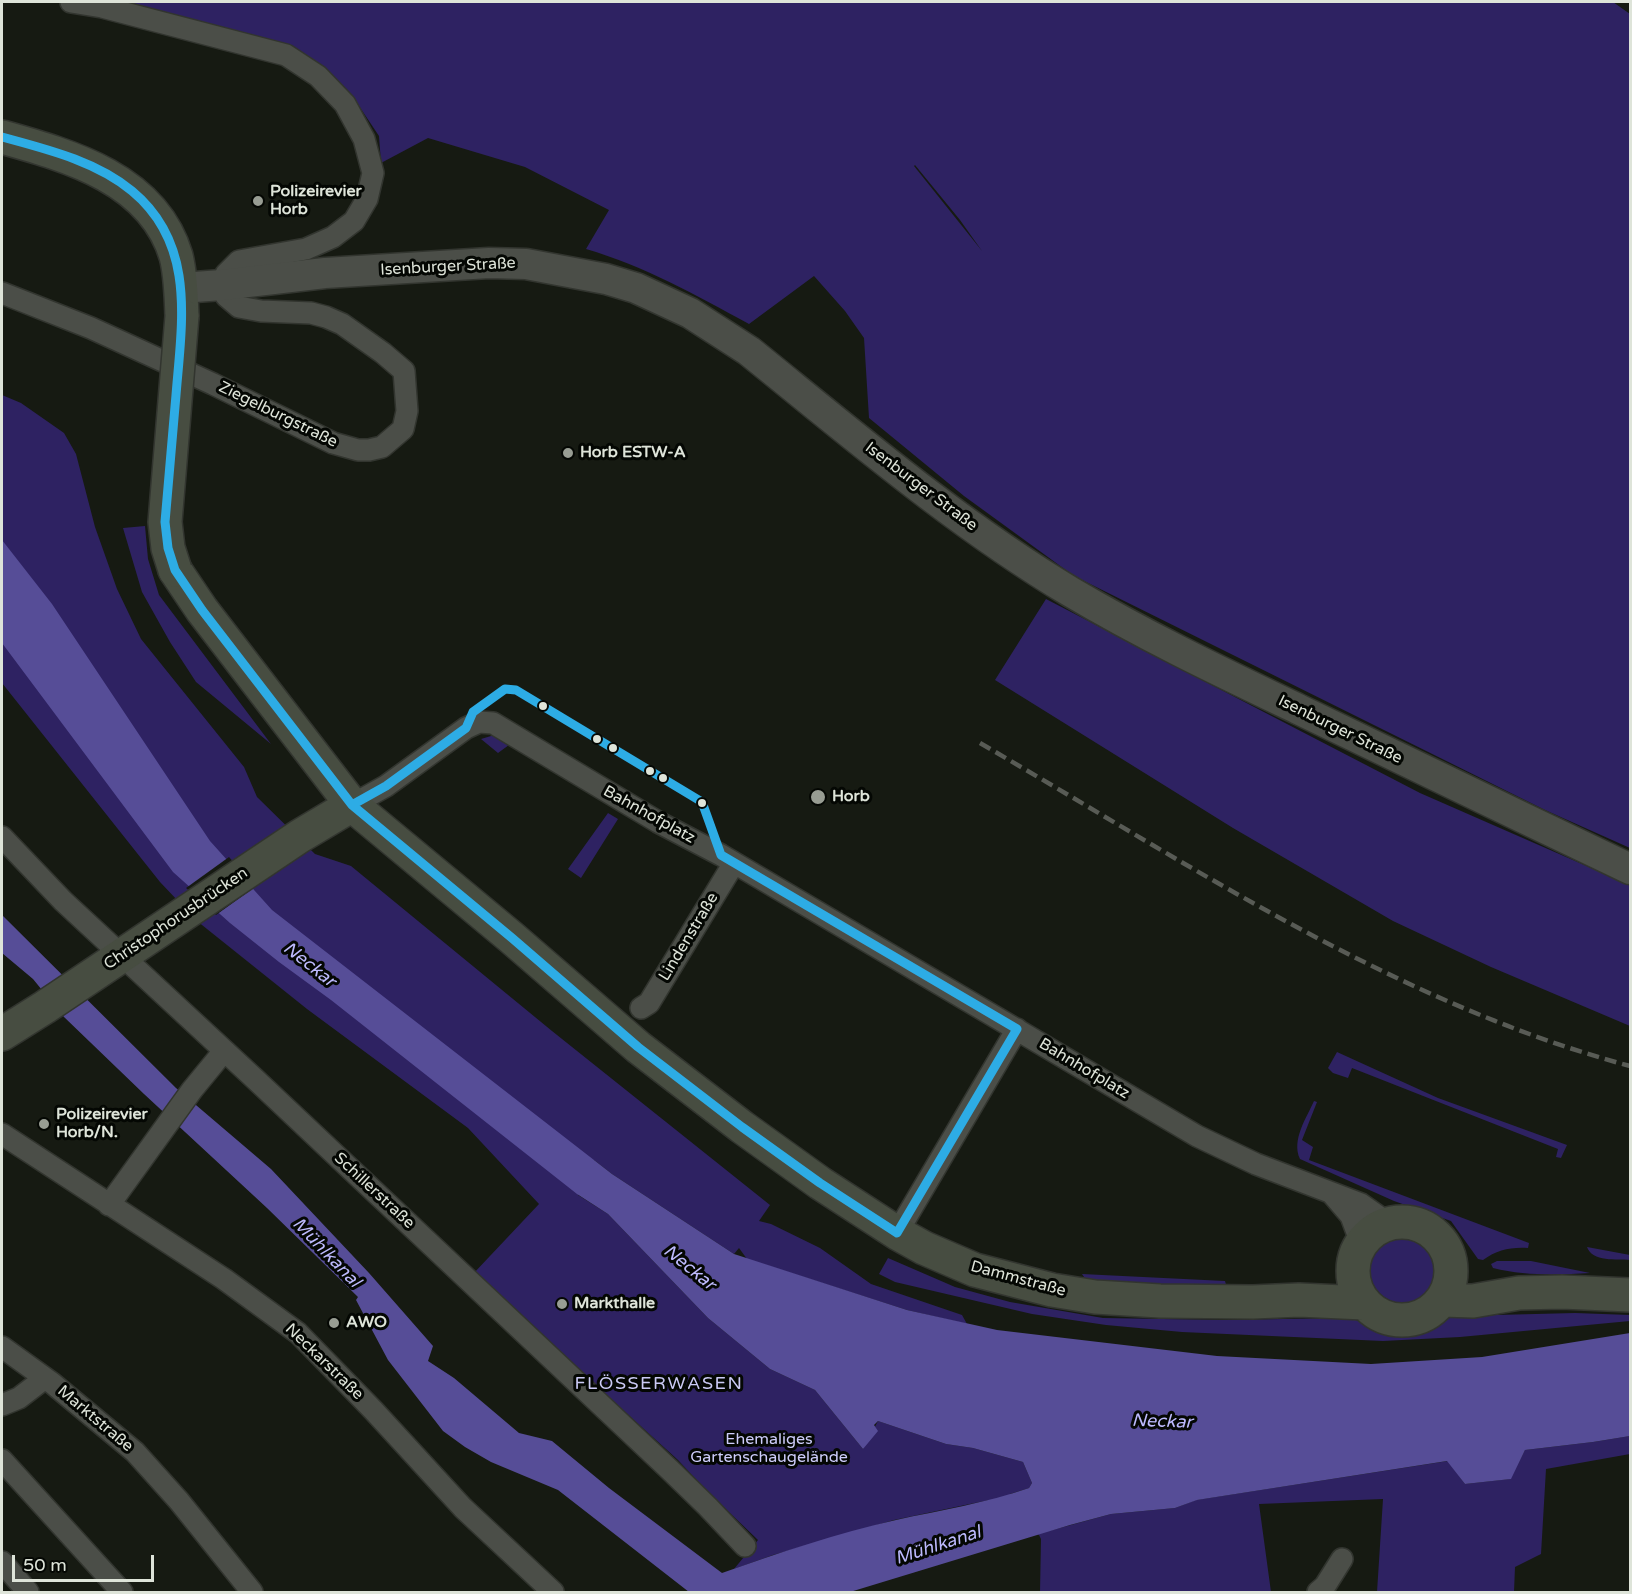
<!DOCTYPE html>
<html>
<head>
<meta charset="utf-8">
<style>
	body { margin:0 }
	#map { position:relative; width:1632px; height:1594px; overflow:hidden; background:#161a12; font-family:"Varela Round",sans-serif }
	canvas { display:block }
	.frame { position:absolute; inset:0; border:3px solid #dee4d9; pointer-events:none }
	.scale { position:absolute; left:12px; top:1555px; width:142px; height:27px; box-sizing:border-box; border:3px solid #dee4d9; border-top:0; padding-left:8px; font-size:18px; line-height:21px; white-space:nowrap; color:#dee4d9; -webkit-text-stroke:4px #040703; paint-order:stroke }
</style>
</head>
<body>
<div id="map">
<canvas width="1632" height="1594"></canvas>
<div class="frame"></div>
<div class="scale">50 m</div>
</div>
<script>
const ctx = document.querySelector('canvas').getContext('2d');
ctx.lineJoin = 'round';
function fill(path, color) { ctx.fillStyle = color; ctx.fill(path, 'evenodd'); }
function strokePath(path, color, width, dash) { ctx.strokeStyle = color; ctx.lineWidth = width; ctx.lineCap = dash ? 'butt' : 'round'; ctx.setLineDash(dash || []); ctx.stroke(path); }
function label(font, color, halo, rows, align = 'center') {
  ctx.font = font + ' "Varela Round",sans-serif'; ctx.lineWidth = 6; ctx.setLineDash([]); ctx.textBaseline = 'middle'; ctx.strokeStyle = halo; ctx.fillStyle = color; for (const [text, x, y, turn = 0] of rows) {
    ctx.save(); ctx.translate(x, y); ctx.rotate((+turn || 0) * Math.PI / 180); ctx.textAlign = isNaN(turn) ? turn : align; if (halo) ctx.strokeText(text, 0, 0); ctx.fillText(text, 0, 0); ctx.restore();
  }
}
const green = new Path2D(`
	M 104,2 L 1613,2 L 1630,14 L 1630,848 L 1545,810 L 1074,576 L 964,496 L 869,418 L 864,338 L 845,311 L 814,276 L 749,324 C 696,295 644,266 586,249 L 609,210 L 525,167 L 428,138 L 381,163 L 379,136 L 351,94 L 297,49 ZM 915,165 L 960,220 L 982,251 L 914,166 Z
	M 2,395 L 21,403 L 64,433 L 76,454 L 95,527 L 117,589 L 141,639 L 244,767 L 257,797 L 315,854 L 351,866 L 552,1031 L 770,1205 L 759,1221 L 771,1224 L 820,1248 L 871,1284 L 962,1315 L 967,1324 L 907,1310 L 747,1259 L 739,1248 L 734,1254 L 612,1174 L 594,1160 L 578,1195 L 608,1214 L 708,1318 L 770,1369 L 815,1390 L 863,1449 L 878,1421 L 946,1444 L 973,1448 L 1023,1462 L 1032,1483 L 1029,1488 L 1010,1494 L 1049,1531 L 1111,1514 L 1175,1508 L 1196,1500 L 1448,1461 L 1465,1484 L 1510,1479 L 1525,1450 L 1593,1442 L 1630,1436 L 1630,1454 L 1546,1469 L 1541,1554 L 1515,1567 L 1514,1592 L 1377,1592 L 1383,1499 L 1259,1504 L 1271,1592 L 1040,1592 L 1041,1539 L 1039,1535 L 989,1500 L 894,1520 L 773,1555 L 734,1569 L 758,1540 L 703,1487 L 678,1460 L 473,1274 L 539,1204 L 468,1128 L 307,1009 L 197,921 L 160,882 L 2,683 Z
	M 145,526 L 148,559 L 159,595 L 271,744 L 196,682 L 170,642 L 142,592 L 123,528 Z
	M 1046,599 L 1420,793 L 1630,885 L 1630,1026 L 1491,967 L 1393,921 L 1233,828 L 995,680 Z
	M 491,736 L 499,736 L 513,742 L 498,753 L 481,739 Z
	M 608,813 L 618,819 L 581,878 L 568,869 Z
	M 1337,1052 L 1438,1098 L 1567,1145 L 1561,1158 L 1556,1157 L 1558,1149 L 1352,1068 L 1348,1078 L 1333,1073 L 1328,1068 Z
	M 1314,1101 L 1317,1102 L 1302,1140 L 1313,1147 L 1309,1160 L 1529,1243 L 1528,1248 C 1510,1247 1497,1250 1483,1260 L 1478,1259 L 1451,1221 L 1394,1201 L 1300,1159 C 1291,1140 1307,1117 1314,1101 Z
	M1370 1270a33 33 0 1 1 66 0a33 33 0 1 1-66 0Z
	M 1587,1247 L 1630,1255 L 1630,1260 C 1617,1259 1592,1262 1587,1247 Z
	M 888,1258 L 955,1287 L 1010,1302 L 1103,1318 L 1223,1320 L 1346,1318 C 1362,1319 1370,1329 1384,1334 C 1409,1343 1433,1322 1456,1316 L 1575,1313 L 1630,1315 L 1630,1321 L 1460,1337 L 1383,1341 L 1182,1332 L 1106,1325 L 1032,1314 L 895,1282 L 879,1274 Z
	M 1497,1261 L 1531,1261 L 1590,1273 C 1558,1275 1525,1276 1493,1268 L 1491,1264 Z
	M 1082,1274 L 1225,1281 L 1227,1288 L 1214,1290 L 1086,1280 Z`);
const water = new Path2D(`
	M 2,540 L 52,604 L 210,841 L 272,910 L 612,1174 L 734,1254 L 907,1310 L 997,1330 L 1217,1356 L 1371,1364 L 1482,1357 L 1630,1333 L 1630,1436 L 1593,1442 L 1525,1450 L 1511,1479 L 1465,1484 L 1447,1461 L 1197,1500 L 1175,1508 L 1111,1514 L 1070,1525 L 850,1592 L 689,1592 L 558,1490 L 491,1462 L 465,1447 L 443,1431 L 388,1360 L 356,1300 L 358,1297 L 267,1208 L 144,1094 L 64,1017 L 33,979 L 2,953 L 2,915 L 176,1088 L 271,1169 L 369,1273 L 433,1346 L 428,1361 L 454,1378 L 519,1433 L 552,1441 L 609,1488 L 722,1573 C 779,1553 837,1533 896,1520 C 941,1510 986,1503 1029,1488 L 1032,1483 L 1023,1462 L 973,1448 L 946,1444 L 878,1421 L 874,1425 L 878,1431 L 863,1449 L 815,1390 L 770,1369 L 708,1318 L 608,1214 L 577,1194 L 331,1000 L 279,962 L 230,923 L 173,872 L 2,643 Z`);
const pier = new Path2D(`
	M 229,857 L 255,887 L 216,915 L 186,888 Z`);
const street = new Path2D(`
	M 2,293 L 91,328 L 213,384 L 333,443 L 358,450 L 369,450 L 382,447 L 403,429 L 407,411 L 404,371 L 383,353 L 342,324 L 326,317 L 311,313 L 261,311 L 239,307 L 226,296 L 222,285 L 226,274 L 239,261 L 306,249 L 333,237 L 354,221 L 367,199 L 373,173 L 364,139 L 345,104 L 318,76 L 286,55 L 102,7 L 71,2
	M 352,805 L 386,786 L 466,728 L 479,722 L 493,723 L 658,822 L 721,855 L 1197,1136 L 1256,1164 L 1361,1204 L 1388,1223
	M 2,837 L 63,901 L 255,1079 L 670,1470 L 708,1507 L 745,1546
	M 641,1008 L 649,1003 L 734,863
	M 2,1134 L 224,1279 L 298,1333 L 374,1411 L 463,1508 L 553,1592
	M 1333,1195 L 1351,1216 L 1361,1243
	M 109,1205 L 192,1090 L 224,1051
	M 897,1233 L 1017,1029
	M 2,1347 L 45,1378
	M 2,1405 L 19,1398 L 45,1378 L 52,1383 L 135,1452 L 179,1501 L 252,1592
	M 2,1460 L 122,1592
	M 2,1562 L 28,1592
	M 1318,1592 L 1325,1586 L 1342,1559`);
const secondary = new Path2D(`
	M 181,288 L 222,285 L 325,273 L 489,263 L 526,264 L 606,279 L 636,288 L 690,313 L 749,351 C 853,435 956,523 1071,592 C 1145,636 1223,673 1300,710 C 1410,764 1520,816 1630,869`);
const primary = new Path2D(`
	M 2,137 C 70,156 153,179 176,256 C 181,275 181,296 182,316
	M 175,570 L 202,610 L 352,805 L 512,938 L 638,1047 L 742,1127 L 820,1183 L 897,1233 L 924,1248 L 975,1270 L 1052,1290 L 1095,1297 L 1160,1301 L 1253,1302 L 1299,1300 L 1364,1303
	M 2,1034 L 45,1007 L 300,836 L 352,805
	M1353 1271a49 49 0 1 1 98 0a49 49 0 1 1-98 0Z
	M 1443,1300 L 1473,1301 L 1519,1293 L 1562,1292 L 1630,1295`);
const rail = new Path2D(`
	M 980,743 C 1189,864 1395,1003 1630,1066`);
const primaryBridge = new Path2D(`
	M 175,570 L 168,548 L 165,522 L 182,316`);
const bus1 = new Path2D(`
	M 2,137 C 46,149 96,161 132,191 C 196,244 182,321 176,395 C 172,437 169,480 165,522 L 168,548 L 175,570 L 202,610 L 352,805
	M 505,689 L 516,690 L 702,802 L 721,855 L 1017,1029 L 897,1233 L 820,1183 L 742,1127 L 638,1047 L 512,938 L 352,805 L 386,786 L 466,728 L 473,712 Z`);
const markers = [
	[258,201,6,"#989d93"],
	[568,453,6,"#989d93"],
	[543,706,5,"#dee4d9"],
	[597,739,5,"#dee4d9"],
	[613,748,5,"#dee4d9"],
	[650,771,5,"#dee4d9"],
	[663,778,5,"#dee4d9"],
	[818,797,8,"#989d93"],
	[702,803,5,"#dee4d9"],
	[44,1124,6,"#989d93"],
	[562,1304,6,"#989d93"],
	[334,1323,6,"#989d93"]
];
const poiNames = [
	["Polizeirevier",270,192],
	["Horb",270,210],
	["Horb ESTW-A",580,453],
	["Horb",832,797],
	["Polizeirevier",56,1115],
	["Horb/N.",56,1133],
	["Markthalle",574,1304],
	["AWO",346,1323]
];
const streetNames = [
	["Isenburger Straße",448,267,-3],
	["Ziegelburgstraße",278,415,26],
	["Isenburger Straße",921,487,37],
	["Isenburger Straße",1340,730,26],
	["Bahnhofplatz",649,815,29],
	["Christophorusbrücken",176,919,-34],
	["Lindenstraße",689,937,-59],
	["Bahnhofplatz",1084,1069,31],
	["Schillerstraße",374,1191,43],
	["Dammstraße",1018,1279,15],
	["Neckarstraße",324,1362,44],
	["Marktstraße",95,1419,40]
];
const parkNames = [
	["Ehemaliges",769,1440],
	["Gartenschaugelände",769,1458]
];
const waterNames = [
	["Neckar",309,965,38],
	["Mühlkanal",326,1253,46],
	["Neckar",689,1268,39],
	["Neckar",1162,1422,2],
	["Mühlkanal",938,1546,-18]
];
const neighbourhoodNames = [
	["FLÖSSERWASEN",659,1384]
];
fill(green, '#2e2262');
fill(water, '#564d97');
fill(pier, '#161a12');
strokePath(street, '#32352f', 24);
strokePath(secondary, '#32352f', 33);
strokePath(primary, '#32352f', 36);
strokePath(street, '#4b4e48', 21);
strokePath(secondary, '#4b4e48', 30);
strokePath(primary, '#474d41', 33);
strokePath(rail, '#585b55', 4.5, [12, 6]);
strokePath(primaryBridge, '#32352f', 36, []);
strokePath(primaryBridge, '#474d41', 33);
strokePath(bus1, '#2dace5', 9);
for (const [x, y, r, color] of markers) { const dot = new Path2D(); dot.arc(x, y, r, 0, 2 * Math.PI); ctx.fillStyle = color; ctx.fill(dot); strokePath(dot, '#040703', 2); }
label('bold 16px', '#dee4d9', '#040703', poiNames, 'left');
label('16px', '#dee4d9', '#040703', streetNames);
label('16px', '#cecdfb', '#040703', parkNames);
label('italic 18px', '#bcb9fc', '#040703', waterNames);
ctx.letterSpacing = '1.5px';
label('18px', '#cbcaf5', '#040703', neighbourhoodNames);
ctx.letterSpacing = '0px';
</script>
</body>
</html>
